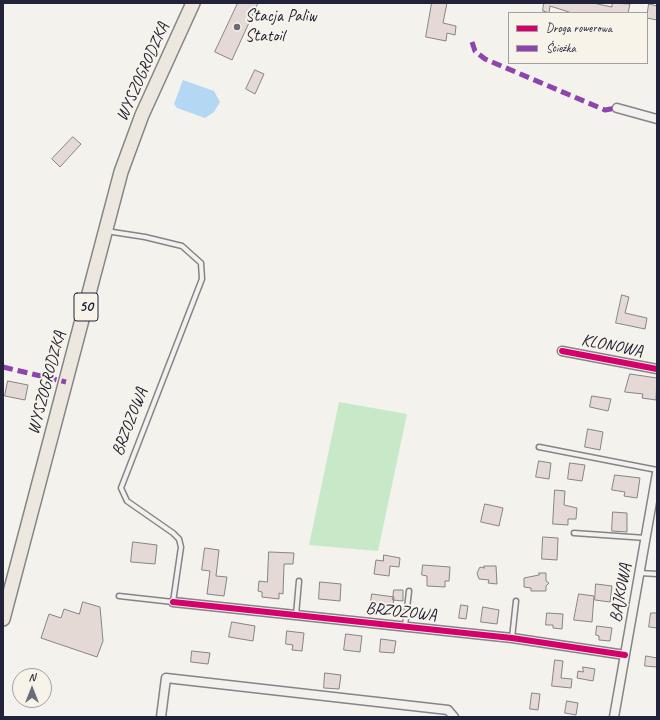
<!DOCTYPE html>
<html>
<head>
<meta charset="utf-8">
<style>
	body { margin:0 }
	#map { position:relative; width:660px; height:720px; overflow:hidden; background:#f4f2ec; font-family:Caveat,sans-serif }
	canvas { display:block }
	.frame { position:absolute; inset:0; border:4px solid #22223b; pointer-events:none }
	.legend { position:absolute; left:508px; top:12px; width:140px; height:52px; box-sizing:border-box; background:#f7f3e8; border:1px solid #a29fa3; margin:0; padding:5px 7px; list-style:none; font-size:12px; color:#22223b }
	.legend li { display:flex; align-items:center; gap:8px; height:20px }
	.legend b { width:20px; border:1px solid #a29fa3 }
	.north { position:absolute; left:12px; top:668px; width:40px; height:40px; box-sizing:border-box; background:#f7f3e8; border:1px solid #a29fa3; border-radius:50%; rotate:0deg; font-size:11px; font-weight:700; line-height:16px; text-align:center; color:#22223b }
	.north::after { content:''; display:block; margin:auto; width:14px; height:18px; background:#6c6b79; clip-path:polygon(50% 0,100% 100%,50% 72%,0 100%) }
</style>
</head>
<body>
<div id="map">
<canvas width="660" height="720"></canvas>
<div class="frame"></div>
<ul class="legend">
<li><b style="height:5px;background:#d6006c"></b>Droga rowerowa</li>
<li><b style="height:5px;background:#8e44ad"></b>Ścieżka</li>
</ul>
<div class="north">N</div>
</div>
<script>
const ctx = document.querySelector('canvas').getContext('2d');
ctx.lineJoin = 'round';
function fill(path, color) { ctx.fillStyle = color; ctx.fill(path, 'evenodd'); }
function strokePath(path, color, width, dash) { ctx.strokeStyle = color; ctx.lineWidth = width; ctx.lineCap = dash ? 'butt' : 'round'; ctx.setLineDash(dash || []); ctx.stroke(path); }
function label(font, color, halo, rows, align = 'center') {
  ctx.font = font + ' Caveat,sans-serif'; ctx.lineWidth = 4; ctx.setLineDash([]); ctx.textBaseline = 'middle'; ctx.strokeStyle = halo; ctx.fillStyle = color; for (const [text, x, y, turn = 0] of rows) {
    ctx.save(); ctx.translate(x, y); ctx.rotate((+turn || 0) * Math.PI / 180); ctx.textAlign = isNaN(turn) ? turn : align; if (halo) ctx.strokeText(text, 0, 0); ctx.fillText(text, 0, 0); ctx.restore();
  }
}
const green = new Path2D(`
	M 339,402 L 407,414 L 378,551 L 309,545 Z`);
const water = new Path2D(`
	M 183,80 L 214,91 L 220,102 L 214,112 L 205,118 L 177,108 L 174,104 Z`);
const building = new Path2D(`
	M 238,3 L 258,3 L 232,60 L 215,52 Z
	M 432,3 L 447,3 L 443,23 L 456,26 L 455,35 L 447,33 L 446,41 L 426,37 Z
	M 544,3 L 593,3 L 612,7 L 612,3 L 630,4 L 628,13 L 572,13 L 550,6 L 549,13 L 543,11 Z
	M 649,4 L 657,6 L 657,20 L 647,18 Z
	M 255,70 L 264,74 L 255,94 L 246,89 Z
	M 73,137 L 81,144 L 60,167 L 52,159 Z
	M 622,295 L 629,297 L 625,313 L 647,318 L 645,329 L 616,323 Z
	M 630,374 L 657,378 L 656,400 L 642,398 L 643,394 L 625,392 Z
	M 8,381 L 28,385 L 25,400 L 5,396 Z
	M 592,396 L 611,399 L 608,411 L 590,407 Z
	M 588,429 L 603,432 L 600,450 L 585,447 Z
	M 539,461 L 551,463 L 549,479 L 536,477 Z
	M 570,463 L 585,465 L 582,481 L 568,479 Z
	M 615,475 L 640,478 L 637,498 L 624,496 L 625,492 L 612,490 Z
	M 555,490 L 565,491 L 564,505 L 577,508 L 576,519 L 568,519 L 568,525 L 553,524 Z
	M 485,504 L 503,508 L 499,526 L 481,522 Z
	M 613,512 L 627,513 L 627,532 L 612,531 Z
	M 543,537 L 558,538 L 557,560 L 542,559 Z
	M 133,542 L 157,545 L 155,564 L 131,562 Z
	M 205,548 L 219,550 L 216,576 L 227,577 L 224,596 L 207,594 L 210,571 L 202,570 Z
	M 269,552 L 294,553 L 293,564 L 284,564 L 283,594 L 279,593 L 279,599 L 262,597 L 262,592 L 258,591 L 259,581 L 267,582 Z
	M 384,555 L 400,558 L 399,567 L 390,566 L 389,576 L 374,574 L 376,560 L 383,561 Z
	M 423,565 L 450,567 L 449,581 L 445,581 L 445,587 L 427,586 L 427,576 L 422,575 Z
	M 484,566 L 496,566 L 497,584 L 488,583 L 489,580 L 479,579 L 477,573 L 480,567 L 484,568 Z
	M 539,573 L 546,573 L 546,581 L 549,583 L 546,586 L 546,591 L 531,591 L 531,588 L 524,587 L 524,578 L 539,575 Z
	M 320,582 L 341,584 L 340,601 L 319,599 Z
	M 596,584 L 612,586 L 610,602 L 595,600 Z
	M 394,590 L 403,590 L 403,601 L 393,600 Z
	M 372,594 L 394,597 L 392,614 L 370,611 Z
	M 579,594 L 594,596 L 592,622 L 574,620 Z
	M 83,602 L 100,607 L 103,641 L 97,657 L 41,638 L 49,614 L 61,618 L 64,609 L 79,614 Z
	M 461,605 L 468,606 L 466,619 L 459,618 Z
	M 483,607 L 499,610 L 497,624 L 481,622 Z
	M 547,613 L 563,614 L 562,629 L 553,628 L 553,625 L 546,625 Z
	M 651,613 L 657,613 L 657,628 L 649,627 Z
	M 232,622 L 255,626 L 253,641 L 229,637 Z
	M 597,626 L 612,628 L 610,641 L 599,640 L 599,636 L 596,635 Z
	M 287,631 L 304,633 L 302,651 L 292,650 L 293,645 L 286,644 Z
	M 346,634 L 362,636 L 360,652 L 344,650 Z
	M 381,639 L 396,641 L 394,653 L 380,652 Z
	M 192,651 L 210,653 L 208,664 L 191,662 Z
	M 646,656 L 657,658 L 657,667 L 645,666 Z
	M 555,660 L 563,661 L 561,678 L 572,679 L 571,688 L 552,686 Z
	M 583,667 L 595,669 L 593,681 L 577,678 L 578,671 L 583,672 Z
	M 325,673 L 341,675 L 339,689 L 324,688 Z
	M 532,693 L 540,694 L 538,710 L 530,709 Z
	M 567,701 L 578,703 L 576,715 L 565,713 Z`);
const lane = new Path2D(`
	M 106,231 L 145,237 L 182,246 L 201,263 L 202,279 L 121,488 L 127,501 L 173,533 L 179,539 L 181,547 L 173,602 L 119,596
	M 539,447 L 657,470
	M 574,533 L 646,538
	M 640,573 L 657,574
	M 296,615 L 299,581
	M 405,626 L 409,591
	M 512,638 L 516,601`);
const street = new Path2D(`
	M 617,108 L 657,119
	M 562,351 L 657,369
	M 173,602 L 512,638 L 625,655
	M 161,717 L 166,678 L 448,710 L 454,717
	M 614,717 L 657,473`);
const primary = new Path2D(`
	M 3,619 L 121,172 L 142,115 L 193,3`);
const quiet = new Path2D(`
	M 472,42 L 475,51 L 485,59 L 605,110 L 617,108
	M 3,367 L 66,382`);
const cycleway = new Path2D(`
	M 562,351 L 657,369
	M 173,602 L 512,638 L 625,655`);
const markers = [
	[237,27,4,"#6c6b79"]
];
const shields = [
	[86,307,24]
];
const shieldNames = [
	["50",86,307]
];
const poiNames = [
	["Stacja Paliw",245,17],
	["Statoil",245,37]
];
const streetNames = [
	["WYSZOGRODZKA",143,72,-66],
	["KLONOWA",612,346,11],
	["WYSZOGRODZKA",47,383,-75],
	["BRZOZOWA",130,422,-69],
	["BAJKOWA",621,593,-80],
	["BRZOZOWA",401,612,6]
];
fill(green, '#c8e9c7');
fill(water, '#b4d7f3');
fill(building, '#e4d9d5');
strokePath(building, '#858486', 1);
strokePath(lane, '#858486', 7);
strokePath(street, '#858486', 11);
strokePath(primary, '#858486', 16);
strokePath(lane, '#f2f1ed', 4);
strokePath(street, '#f2f1ed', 8);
strokePath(primary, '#ece8df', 13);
strokePath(quiet, '#8e44ad', 5, [10, 5]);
strokePath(cycleway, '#d6006c', 6);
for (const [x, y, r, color] of markers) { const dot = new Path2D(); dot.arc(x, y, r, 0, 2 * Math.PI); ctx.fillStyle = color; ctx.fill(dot); strokePath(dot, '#f7f3e8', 1.5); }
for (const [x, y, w] of shields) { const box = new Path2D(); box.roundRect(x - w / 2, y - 14, w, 28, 3); ctx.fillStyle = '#f7f3e8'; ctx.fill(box); strokePath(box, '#22223b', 1); }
label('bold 16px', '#22223b', null, shieldNames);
label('17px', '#22223b', '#f7f3e8', poiNames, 'left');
label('17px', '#22223b', '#f7f3e8', streetNames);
</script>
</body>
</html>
